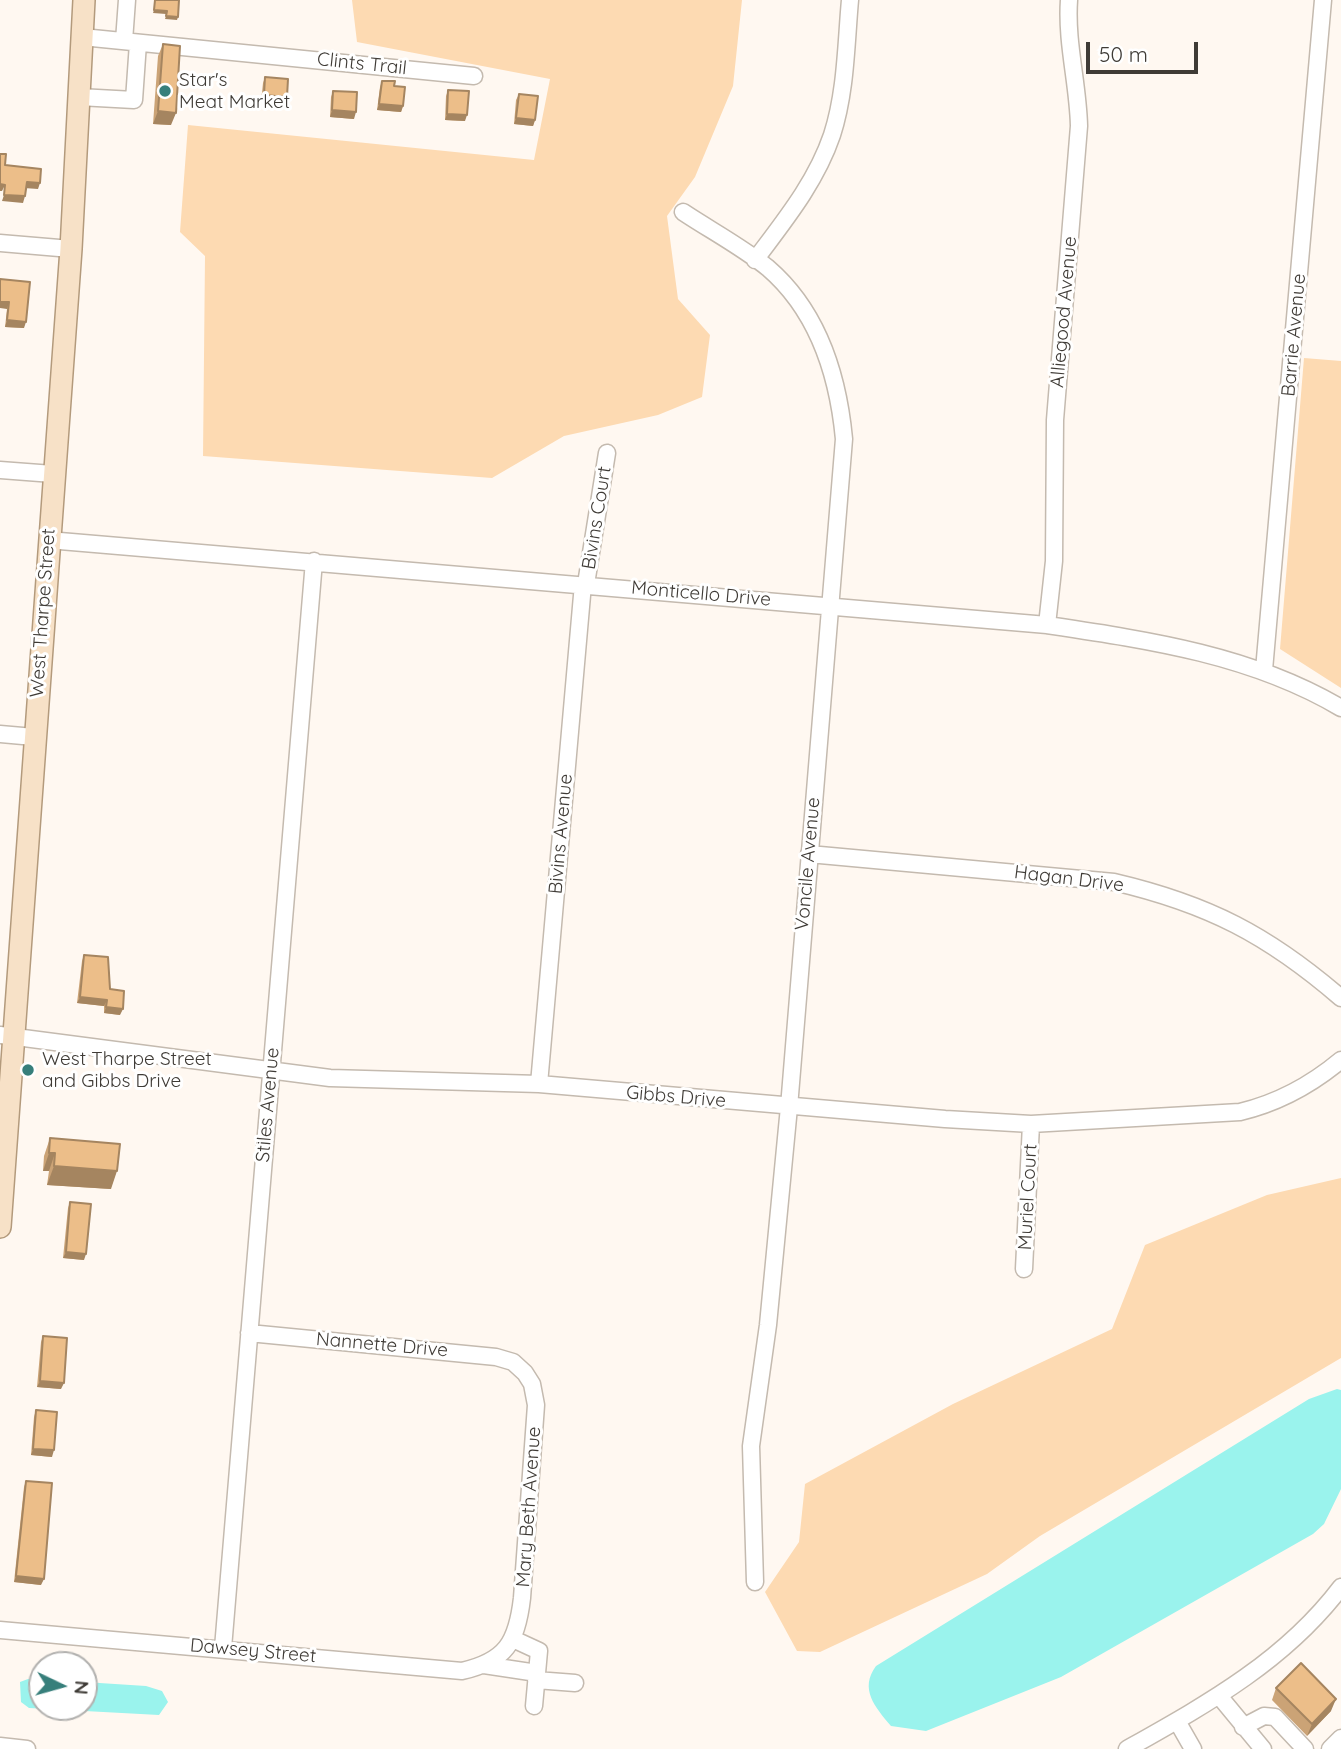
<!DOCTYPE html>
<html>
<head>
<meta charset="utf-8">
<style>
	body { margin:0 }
	#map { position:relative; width:1341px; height:1749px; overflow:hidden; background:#fff8f1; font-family:Quicksand,sans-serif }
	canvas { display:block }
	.north { position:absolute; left:28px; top:1651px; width:70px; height:70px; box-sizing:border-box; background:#fff; border:2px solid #b2b1af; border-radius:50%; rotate:95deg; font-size:19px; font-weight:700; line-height:28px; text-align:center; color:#3f3b36 }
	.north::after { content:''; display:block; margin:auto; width:24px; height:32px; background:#377f7b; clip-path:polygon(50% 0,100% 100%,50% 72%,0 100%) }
	.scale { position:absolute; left:1086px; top:42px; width:112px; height:32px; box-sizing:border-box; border:4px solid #3f3b36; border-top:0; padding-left:9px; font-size:21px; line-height:24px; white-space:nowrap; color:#3f3b36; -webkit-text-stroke:5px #fff; paint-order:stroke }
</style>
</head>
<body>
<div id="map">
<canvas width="1341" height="1749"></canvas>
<div class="north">N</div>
<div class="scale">50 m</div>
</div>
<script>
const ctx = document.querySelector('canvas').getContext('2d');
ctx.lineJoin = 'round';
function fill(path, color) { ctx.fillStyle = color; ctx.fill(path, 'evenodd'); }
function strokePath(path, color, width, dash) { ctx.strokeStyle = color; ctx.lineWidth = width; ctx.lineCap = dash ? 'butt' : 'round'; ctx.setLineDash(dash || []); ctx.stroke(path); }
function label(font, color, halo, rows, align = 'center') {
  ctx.font = font + ' Quicksand,sans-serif'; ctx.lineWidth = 6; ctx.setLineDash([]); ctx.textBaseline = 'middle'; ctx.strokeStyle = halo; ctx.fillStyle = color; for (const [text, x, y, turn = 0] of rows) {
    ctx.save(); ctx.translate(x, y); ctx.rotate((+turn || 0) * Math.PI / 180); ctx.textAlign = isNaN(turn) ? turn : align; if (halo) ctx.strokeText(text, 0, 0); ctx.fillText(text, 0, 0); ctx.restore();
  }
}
const green = new Path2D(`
	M 352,0 L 742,0 L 733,86 L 695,177 L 667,216 L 678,299 L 710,335 L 702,397 L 658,415 L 564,436 L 492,478 L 203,456 L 205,256 L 180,232 L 188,125 L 534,160 L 550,79 L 357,42 Z
	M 1304,358 L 1341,361 L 1341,688 L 1280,649 Z
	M 1341,1178 L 1341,1358 L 1040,1536 L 987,1574 L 820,1652 L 797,1651 L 765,1592 L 799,1542 L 805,1484 L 953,1404 L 1112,1329 L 1145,1245 L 1267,1195 Z`);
const water = new Path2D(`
	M 1337,1389 L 1341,1390 L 1341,1489 L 1324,1524 L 1313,1534 L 1061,1677 L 926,1731 L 891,1726 C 875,1707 859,1689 876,1666 L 1309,1399 Z
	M 28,1679 L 42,1680 L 42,1707 L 84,1707 L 84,1682 L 146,1686 L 162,1691 L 168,1702 L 159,1715 L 29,1708 L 21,1702 L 20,1682 Z`);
const minor = new Path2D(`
	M 82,37 L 474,76
	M 124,41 L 127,0
	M 79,97 L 134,100 L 138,43
	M 683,212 C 710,230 742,247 768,268 C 819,312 838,375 844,439 L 789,1107 L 768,1325 L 751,1446 L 755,1582
	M 0,243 L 71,249
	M 755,260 C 785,220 816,182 832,135 C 846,92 846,44 850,0
	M 0,470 L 53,474
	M 48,540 L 1047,625 C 1148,640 1252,655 1341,708
	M 586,584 L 607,453
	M 1047,625 L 1054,561 L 1055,420 L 1079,126 C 1078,83 1066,43 1069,0
	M 1264,670 L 1323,0
	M 0,734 L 34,737
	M 809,854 L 1114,882 C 1208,904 1268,935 1341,998
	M 0,1035 L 330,1078 L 539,1084 L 945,1119 L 1031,1124 L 1240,1112 C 1278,1103 1311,1085 1341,1060
	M 539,1084 L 583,584
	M 1024,1269 L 1031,1124
	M 0,1630 L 462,1671 C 506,1661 517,1642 522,1598 L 536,1405 L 532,1384 L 525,1373 L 513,1362 L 496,1357 L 249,1333
	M 513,1639 L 539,1651 L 534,1706
	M 223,1648 L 314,561
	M 484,1665 L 537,1673
	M 536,1680 L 575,1683
	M 1220,1697 L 1263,1749
	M 1177,1721 L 1193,1749
	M 1243,1727 L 1264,1716 L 1275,1717 L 1305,1749
	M 0,1746 L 27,1749
	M 1127,1749 C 1207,1704 1285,1661 1341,1587
	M 1330,1749 L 1341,1738`);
const major = new Path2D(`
	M 0,1227 L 71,249 L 84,0`);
const wall = new Path2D(`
	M 163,44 L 171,125 L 153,124 L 158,56 Z
	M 265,77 L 287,97 L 285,103 L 261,102 L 263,83 Z
	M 382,81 L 394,86 L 403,106 L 401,112 L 377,110 L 380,87 Z
	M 448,90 L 465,121 L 445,120 L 446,96 Z
	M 333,91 L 354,119 L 330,117 L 331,97 Z
	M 519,94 L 535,120 L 533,126 L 514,124 L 516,100 Z
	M 0,279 L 24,328 L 5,327 L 7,309 Z
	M 84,955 L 110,989 L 120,1015 L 104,1013 L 104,1006 L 77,1003 L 82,961 Z
	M 50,1138 L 111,1189 L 47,1185 L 49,1171 L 43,1171 L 44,1156 Z
	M 70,1202 L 84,1260 L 63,1258 L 68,1208 Z
	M 43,1336 L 61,1389 L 37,1387 L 41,1342 Z
	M 36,1410 L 52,1457 L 31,1455 L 34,1417 Z
	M 26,1481 L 41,1585 L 14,1582 L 24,1487 Z
	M 1276,1688 L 1331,1711 L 1307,1736 L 1272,1700 Z`);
const shadedWall = new Path2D(`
	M 154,10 L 167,11 L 166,14 L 153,13 Z
	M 166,16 L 178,17 L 177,20 L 165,19 Z
	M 264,95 L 287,97 L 285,103 L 261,102 Z
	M 379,104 L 403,106 L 401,112 L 377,110 Z
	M 332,110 L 356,112 L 354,119 L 330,117 Z
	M 158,111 L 176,113 L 171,125 L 153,124 Z
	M 447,114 L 467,115 L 465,121 L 445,120 Z
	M 516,118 L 535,120 L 533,126 L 514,124 Z
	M 27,182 L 40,183 L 38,189 L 24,188 Z
	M 0,184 L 5,185 L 2,191 L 0,191 Z
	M 4,195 L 25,196 L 23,203 L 2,201 Z
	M 0,302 L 9,302 L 7,309 L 0,308 Z
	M 7,320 L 26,322 L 24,328 L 5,327 Z
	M 80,997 L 107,1000 L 104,1006 L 77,1003 Z
	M 106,1007 L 123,1009 L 120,1015 L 104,1013 Z
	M 49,1153 L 55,1153 L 49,1171 L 43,1171 Z
	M 54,1166 L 117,1171 L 111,1189 L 47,1185 Z
	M 66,1252 L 86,1254 L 84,1260 L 63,1258 Z
	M 40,1381 L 64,1383 L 61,1389 L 37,1387 Z
	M 33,1449 L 54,1450 L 52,1457 L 31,1455 Z
	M 16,1576 L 44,1579 L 41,1585 L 14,1582 Z
	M 1336,1699 L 1331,1711 L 1307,1736 L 1312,1724 Z`);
const building = new Path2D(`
	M 155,0 L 179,0 L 178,17 L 166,16 L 167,11 L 154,10 Z
	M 163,44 L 180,46 L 176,113 L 158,111 Z
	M 265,77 L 288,79 L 287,97 L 264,95 Z
	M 382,81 L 395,81 L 394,86 L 405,87 L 403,106 L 379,104 Z
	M 448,90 L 469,91 L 467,115 L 447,114 Z
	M 333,91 L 357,92 L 356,112 L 332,110 Z
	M 519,94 L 538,96 L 535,120 L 516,118 Z
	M 0,154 L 6,154 L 5,165 L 41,169 L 40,183 L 27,182 L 25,196 L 4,195 L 5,185 L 0,184 Z
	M 0,279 L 30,282 L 26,322 L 7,320 L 9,302 L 0,302 Z
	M 84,955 L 108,957 L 110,989 L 124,991 L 123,1009 L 106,1007 L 107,1000 L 80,997 Z
	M 50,1138 L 120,1144 L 117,1171 L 54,1166 L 55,1153 L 49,1153 Z
	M 70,1202 L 91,1204 L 86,1254 L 66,1252 Z
	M 43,1336 L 67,1338 L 64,1383 L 40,1381 Z
	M 36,1410 L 57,1412 L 54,1450 L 33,1449 Z
	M 26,1481 L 52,1483 L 44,1579 L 16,1576 Z
	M 1301,1663 L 1336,1699 L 1312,1724 L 1276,1688 Z`);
const markers = [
	[165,91,7,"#377f7b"],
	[28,1070,7,"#377f7b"]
];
const streetNames = [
	["Clints Trail",362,64,6],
	["Alliegood Avenue",1064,312,-85],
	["Barrie Avenue",1294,335,-85],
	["Bivins Court",597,518,-81],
	["Monticello Drive",701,594,5],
	["West Tharpe Street",43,613,-86],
	["Bivins Avenue",561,834,-85],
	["Voncile Avenue",808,864,-85],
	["Hagan Drive",1069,879,7],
	["Gibbs Drive",676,1097,5],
	["Stiles Avenue",268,1105,-85],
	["Muriel Court",1028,1197,-87],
	["Nannette Drive",382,1345,5],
	["Mary Beth Avenue",529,1507,-86],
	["Dawsey Street",253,1651,5]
];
const poiNames = [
	["Star's",179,80],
	["Meat Market",179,102],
	["West Tharpe Street",42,1059],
	["and Gibbs Drive",42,1081]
];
fill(green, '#fddab2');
fill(water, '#9af3ed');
strokePath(minor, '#c4baaf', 19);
strokePath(major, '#b39a7c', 24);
strokePath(minor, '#fff', 16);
strokePath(major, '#f7e1c7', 21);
fill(wall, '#cba376');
fill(shadedWall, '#a58560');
fill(building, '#ecbe89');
strokePath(building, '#a58560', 2);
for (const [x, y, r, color] of markers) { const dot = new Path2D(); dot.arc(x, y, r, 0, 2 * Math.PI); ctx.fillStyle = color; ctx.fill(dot); strokePath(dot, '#fff', 2.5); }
label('19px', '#3f3b36', '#fff', streetNames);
label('19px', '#3f3b36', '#fff', poiNames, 'left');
</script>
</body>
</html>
